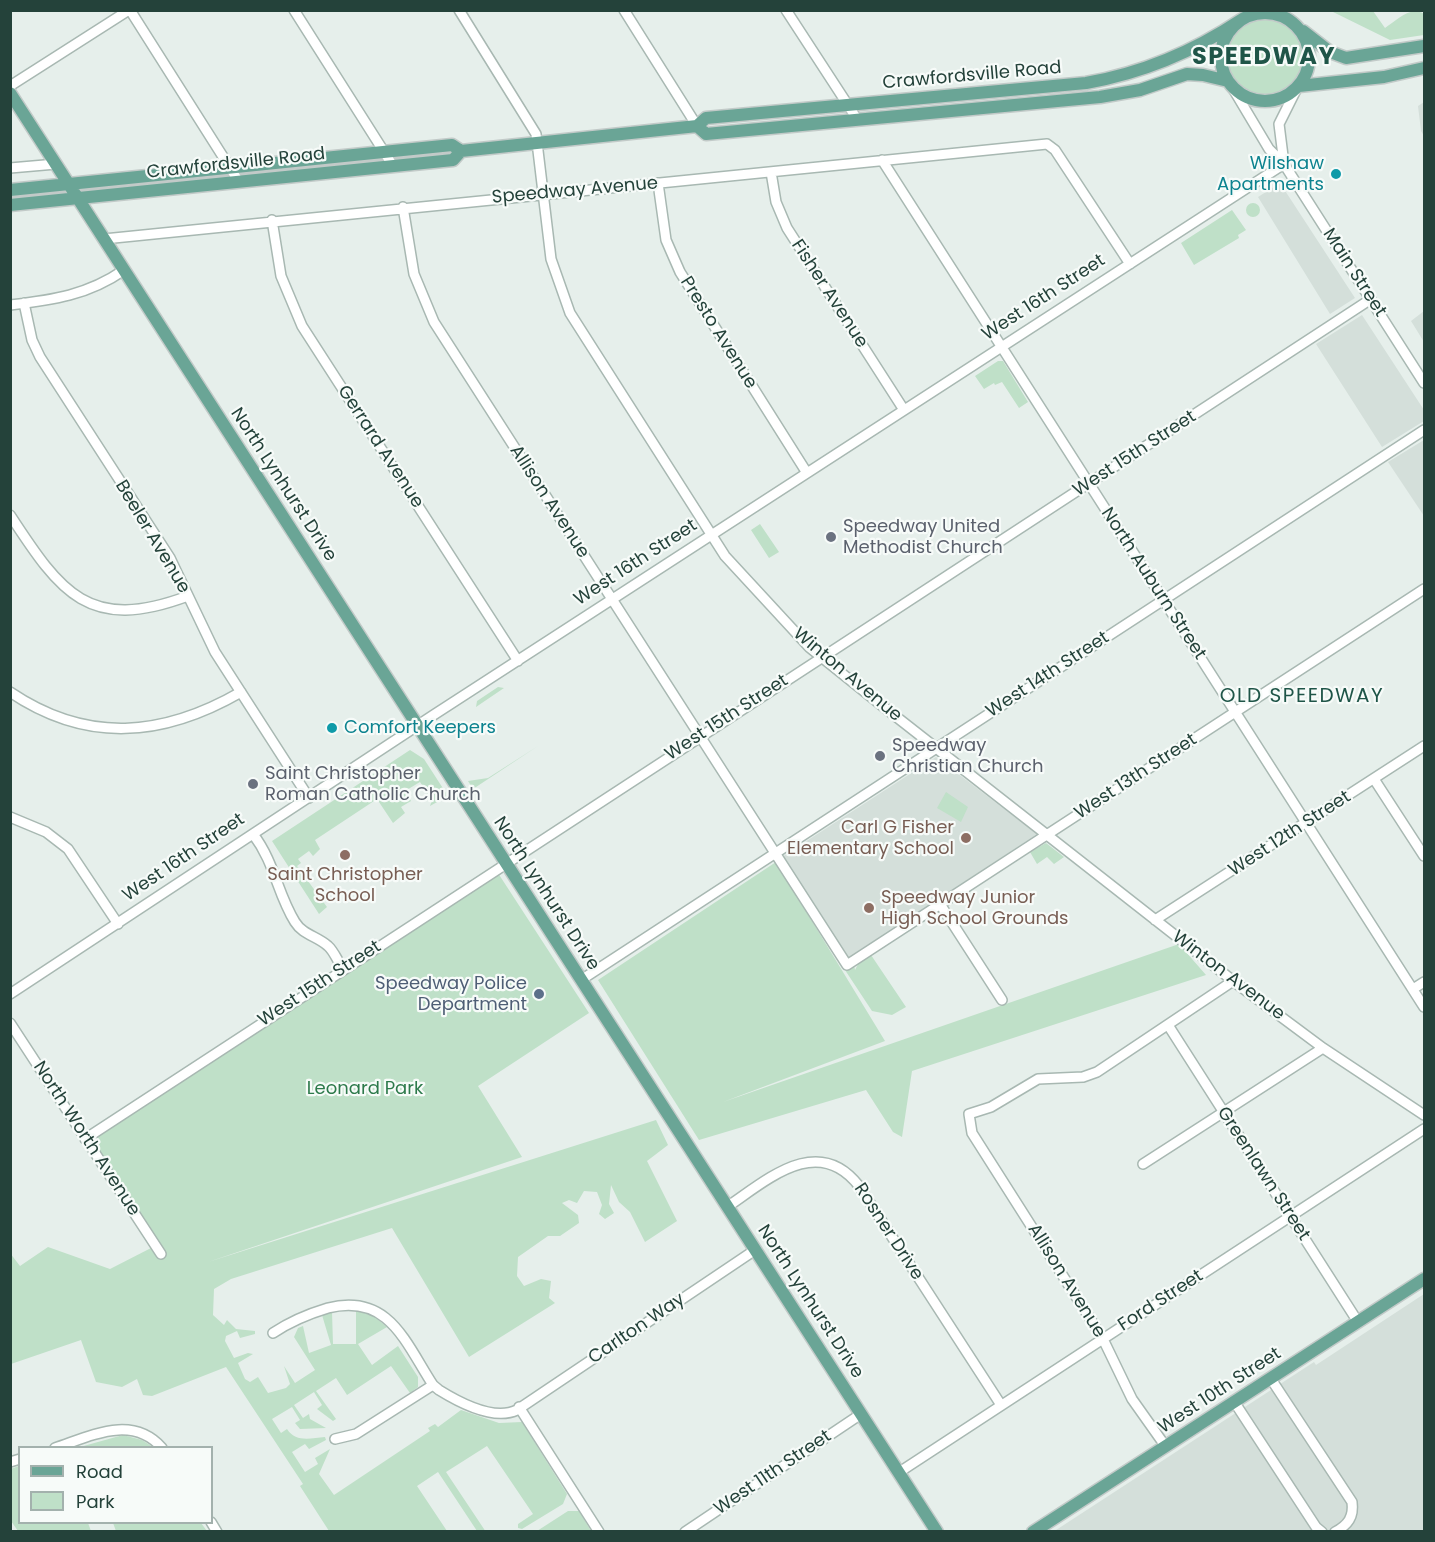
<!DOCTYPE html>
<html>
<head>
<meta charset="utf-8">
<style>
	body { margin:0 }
	#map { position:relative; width:1435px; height:1542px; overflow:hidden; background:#e6efeb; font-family:Poppins,sans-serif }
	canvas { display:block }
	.frame { position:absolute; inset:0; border:12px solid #24423a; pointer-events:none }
	.legend { position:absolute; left:18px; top:1446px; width:195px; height:78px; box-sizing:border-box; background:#f7fbf9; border:2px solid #a3b1ad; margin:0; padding:8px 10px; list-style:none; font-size:18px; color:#24423a }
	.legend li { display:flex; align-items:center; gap:12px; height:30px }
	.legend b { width:30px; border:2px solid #a3b1ad }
</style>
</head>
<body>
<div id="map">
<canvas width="1435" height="1542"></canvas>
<div class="frame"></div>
<ul class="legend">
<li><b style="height:8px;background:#6aa596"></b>Road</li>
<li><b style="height:16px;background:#bfe0c8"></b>Park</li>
</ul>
</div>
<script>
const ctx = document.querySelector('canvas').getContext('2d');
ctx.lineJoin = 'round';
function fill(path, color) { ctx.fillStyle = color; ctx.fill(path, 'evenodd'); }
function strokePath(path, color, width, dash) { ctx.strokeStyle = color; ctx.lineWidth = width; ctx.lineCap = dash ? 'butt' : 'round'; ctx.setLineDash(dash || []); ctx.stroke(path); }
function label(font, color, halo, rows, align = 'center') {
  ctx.font = font + ' Poppins,sans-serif'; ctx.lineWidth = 4.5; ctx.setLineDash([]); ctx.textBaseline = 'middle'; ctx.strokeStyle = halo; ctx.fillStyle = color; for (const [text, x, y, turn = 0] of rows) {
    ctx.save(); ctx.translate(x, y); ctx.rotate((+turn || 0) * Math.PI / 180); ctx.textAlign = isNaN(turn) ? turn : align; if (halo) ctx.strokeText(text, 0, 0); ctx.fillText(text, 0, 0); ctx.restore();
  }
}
const built = new Path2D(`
	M 1424,102 L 1424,136 L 1421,131 L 1418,106 Z
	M 1280,183 L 1355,298 L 1330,314 L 1258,197 Z
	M 1424,311 L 1424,342 L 1411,321 Z
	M 1362,315 L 1424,410 L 1424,421 L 1382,447 L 1316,344 Z
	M 1424,440 L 1424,516 L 1388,462 Z
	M 936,757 L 1037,834 L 848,959 L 782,857 Z
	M 1424,1294 L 1424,1531 L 1053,1532 L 1314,1362 L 1316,1365 Z`);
const green = new Path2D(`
	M 1331,11 L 1373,11 L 1385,28 C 1396,21 1411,5 1424,14 L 1424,35 L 1390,40 Z
	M1221 57a44 44 0 1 1 88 0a44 44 0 1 1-88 0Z
	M1246 210a7 7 0 1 1 14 0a7 7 0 1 1-14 0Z
	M 1232,210 L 1246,230 L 1238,235 L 1239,238 L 1194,265 L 1181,243 Z
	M 998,361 L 1003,361 L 1028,402 L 1019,408 L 1002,382 L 995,385 L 994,383 L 984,389 L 975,376 Z
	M 760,524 L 779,552 L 769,558 L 751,530 Z
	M 498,687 L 504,688 L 476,707 L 477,701 Z
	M 538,746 L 473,789 L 468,781 L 488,778 Z
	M 410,750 L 424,759 L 446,793 L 446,797 L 430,806 L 432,800 L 420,782 L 405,791 L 411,801 L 401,807 L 405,813 L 393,823 L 377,799 L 315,840 L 320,849 L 313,856 L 309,851 L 298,859 L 301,863 L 297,866 L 327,907 L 319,914 L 272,841 Z
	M 946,792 L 968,807 L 961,822 L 937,808 Z
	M 1046,843 L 1064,857 L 1054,864 L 1047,857 L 1037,864 L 1030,852 Z
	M 776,862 L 885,1041 L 723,1102 L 1179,944 L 1206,975 L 912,1071 L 902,1137 L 893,1132 L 866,1090 L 699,1140 L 598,980 Z
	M 496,870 L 589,1013 L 478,1086 L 522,1157 L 208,1262 L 656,1120 L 668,1145 L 647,1161 L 677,1221 L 645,1242 L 630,1212 L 619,1202 L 611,1185 L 609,1204 L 614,1213 L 605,1219 L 599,1214 L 602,1205 L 597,1192 L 584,1191 L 577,1203 L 569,1200 L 562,1203 L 578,1215 L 579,1223 L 560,1236 L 548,1236 L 518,1257 L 517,1276 L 524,1286 L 541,1279 L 551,1281 L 549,1298 L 555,1303 L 469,1357 L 392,1228 L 231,1279 L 214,1289 L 213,1315 L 224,1325 L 227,1320 L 236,1329 L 255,1331 L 255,1334 L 240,1338 L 237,1331 L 226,1336 L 225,1341 L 234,1358 L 248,1353 L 253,1354 L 238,1363 L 245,1379 L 250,1382 L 258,1377 L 268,1393 L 286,1388 L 290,1384 L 284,1366 L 295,1383 L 315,1370 L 294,1337 L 298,1328 L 303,1326 L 309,1353 L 331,1345 L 322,1315 L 332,1312 L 333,1344 L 356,1344 L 356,1310 L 375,1317 L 387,1327 L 358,1344 L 372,1365 L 398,1346 L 418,1377 L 418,1387 L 410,1393 L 391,1366 L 347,1395 L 336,1378 L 316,1391 L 336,1419 L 333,1421 L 317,1409 L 322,1405 L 314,1392 L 294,1405 L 303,1418 L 309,1414 L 310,1419 L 326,1428 L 300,1429 L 295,1423 L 300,1420 L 292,1407 L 272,1419 L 281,1433 L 287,1429 C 296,1443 311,1438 325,1437 L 326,1440 L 309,1449 L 305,1444 L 292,1452 L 305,1472 L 318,1464 L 315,1458 L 330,1449 L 319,1474 L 334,1495 L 430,1431 L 428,1428 L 435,1424 L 438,1427 L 461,1410 L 499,1423 L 522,1422 L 567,1494 L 563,1504 L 522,1529 L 518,1528 L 518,1524 L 533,1514 L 487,1446 L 446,1472 L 486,1532 L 477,1531 L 438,1472 L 417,1486 L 447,1531 L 329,1531 L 300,1486 L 303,1484 L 226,1367 L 152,1396 L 143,1395 L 137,1379 L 122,1387 L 96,1382 L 81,1340 L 11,1364 L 10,1253 L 20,1266 L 48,1247 L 110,1269 L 151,1248 L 154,1251 L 85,1139 Z
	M 871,955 L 906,1007 L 892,1015 L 872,1011 L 845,970 L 854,965 L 855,970 L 858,964 Z
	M 123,1435 L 142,1440 L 153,1447 L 80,1447 Z
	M 19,1466 L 20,1522 L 88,1523 L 91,1531 L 18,1531 L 11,1521 L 10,1469 Z
	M 568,1511 L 579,1511 L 591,1531 L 537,1531 Z
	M 113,1523 L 201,1523 L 207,1531 L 116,1531 Z`);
const minor = new Path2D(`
	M 130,10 L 239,182
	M 294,10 L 393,166
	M 459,10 L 536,134 L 551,259 L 570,313 L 725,556 L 809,647 L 880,704 L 1241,987 L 1323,1048 L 1424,1115
	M 624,10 L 697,126
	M 786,10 L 857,119
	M 10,86 L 129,10
	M 1232,87 L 1269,149 L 1284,164 L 1424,383
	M 882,160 L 1424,1007
	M 1284,164 L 1279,124 L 1297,88
	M 10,168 L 56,164
	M 771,172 L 776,202 L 787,228 L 904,410
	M 658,183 L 666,240 L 680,272 L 807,473
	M 403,207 L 414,274 L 434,322 L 847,965 L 1424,589
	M 272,220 L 281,276 L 302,326 L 518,661
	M 104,239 L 1047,144 L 1055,150 L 1130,264
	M 24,303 L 32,340 L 40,357 L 170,558 L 215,652 L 309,798
	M 10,305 C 53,300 88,295 124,270
	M 10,515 C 61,593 89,633 188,596
	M 10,692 C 87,744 163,737 241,692
	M 1374,779 L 1424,856
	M 10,817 L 46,832 L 68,849 L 118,924
	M 253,834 C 275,863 277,893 295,922 C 303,935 317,936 328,946 C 334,951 338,962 343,969
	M 940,904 L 1002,1000
	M 1155,920 L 1424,746
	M 581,980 L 1424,430
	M 1413,989 L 1424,982
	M 10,994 L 432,716 L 1284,164
	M 10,1023 L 161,1254
	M 1168,1025 L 1358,1322
	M 85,1139 L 1371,299
	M 1143,1164 L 1323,1048
	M 727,1207 C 767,1180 818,1133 859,1186 L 1001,1405
	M 273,1333 C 291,1321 308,1314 328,1308 C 389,1293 405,1342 433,1385 L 439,1390 C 460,1403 494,1421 517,1410 L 755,1250
	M 1271,1379 L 1352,1502 C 1354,1517 1348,1525 1335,1532
	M 1235,1403 L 1316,1527 L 1322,1532
	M 519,1407 L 599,1532
	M 335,1439 L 356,1434 L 433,1385
	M 1166,1447 L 1132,1399 L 1103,1339 L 972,1133 L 969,1114 L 991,1107 L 1038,1079 L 1083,1077 L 1097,1072 L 1233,981
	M 55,1448 C 91,1436 132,1414 162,1448
	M 10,1462 L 20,1459
	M 898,1473 L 1424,1129
	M 211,1522 L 217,1532
	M 685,1532 L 861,1414`);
const major = new Path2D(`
	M1221 57a44 44 0 1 1 88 0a44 44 0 1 1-88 0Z
	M 1303,31 L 1330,52 L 1346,58 L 1424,46
	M 1299,86 L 1384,77 L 1424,68
	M 10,93 L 937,1532
	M 697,126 L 706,134 L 1100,97 L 1140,90 L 1187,74 L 1203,75 L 1228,81
	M 10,190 L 452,145 L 461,151
	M 10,205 L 453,160 L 461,151 L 697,126 L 706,118 L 1086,83 C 1143,73 1193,52 1241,20
	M 1033,1532 L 1424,1279`);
const markers = [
	[1336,174,6,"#0f9aa8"],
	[831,537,6,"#6b7280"],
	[332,728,6,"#0f9aa8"],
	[880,756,6,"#6b7280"],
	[253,784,6,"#6b7280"],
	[966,838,6,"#8d6e63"],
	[345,855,6,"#8d6e63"],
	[869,908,6,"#8d6e63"],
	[539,994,6,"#5c6f8a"]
];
const streetNames = [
	["Crawfordsville Road",972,76,-5],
	["Crawfordsville Road",236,164,-6],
	["Speedway Avenue",575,191,-5],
	["Main Street",1354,273,57],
	["Fisher Avenue",829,294,57],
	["West 16th Street",1044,298,-33],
	["Presto Avenue",718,333,58],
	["Gerrard Avenue",380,447,57],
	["West 15th Street",1135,454,-33],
	["North Lynhurst Drive",283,485,57],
	["Allison Avenue",549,502,57],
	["Beeler Avenue",152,537,59],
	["West 16th Street",636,563,-33],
	["North Auburn Street",1153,584,57],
	["Winton Avenue",847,675,40],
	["West 14th Street",1048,675,-33],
	["West 15th Street",727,718,-33],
	["West 13th Street",1136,777,-33],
	["West 12th Street",1290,834,-33],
	["West 16th Street",184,858,-34],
	["North Lynhurst Drive",546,894,57],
	["Winton Avenue",1228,976,37],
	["West 15th Street",320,984,-33],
	["North Worth Avenue",86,1139,57],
	["Greenlawn Street",1263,1174,57],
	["Rosner Drive",888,1232,57],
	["Allison Avenue",1066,1281,58],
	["Ford Street",1161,1301,-33],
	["North Lynhurst Drive",810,1302,57],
	["Carlton Way",637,1329,-34],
	["West 10th Street",1220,1391,-33],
	["West 11th Street",773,1473,-34]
];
const cultureNames = [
	["Wilshaw",1324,164],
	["Apartments",1324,185],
	["Comfort Keepers",344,728,"left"]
];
const worshipNames = [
	["Speedway United",843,527],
	["Methodist Church",843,548],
	["Speedway",892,746],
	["Christian Church",892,767],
	["Saint Christopher",265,774],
	["Roman Catholic Church",265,795]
];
const educationNames = [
	["Carl G Fisher",954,828],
	["Elementary School",954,849],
	["Saint Christopher",345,875,"center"],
	["School",345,896,"center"],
	["Speedway Junior",881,898,"left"],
	["High School Grounds",881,919,"left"]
];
const serviceNames = [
	["Speedway Police",527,984],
	["Department",527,1005]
];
const parkNames = [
	["Leonard Park",365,1089]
];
const neighbourhoodNames = [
	["OLD SPEEDWAY",1302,697]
];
const districtNames = [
	["SPEEDWAY",1264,58]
];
fill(built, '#d4dfda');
fill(green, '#bfe0c8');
strokePath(minor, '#a8b8b2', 12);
strokePath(major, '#c2cac8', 15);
strokePath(minor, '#fff', 9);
strokePath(major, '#6aa596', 12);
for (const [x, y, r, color] of markers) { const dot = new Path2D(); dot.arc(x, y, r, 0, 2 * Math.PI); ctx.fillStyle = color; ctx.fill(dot); strokePath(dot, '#f7fbf9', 2); }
label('18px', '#24423a', '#f7fbf9', streetNames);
label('18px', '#0d838f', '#f7fbf9', cultureNames, 'right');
label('18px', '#5b616d', '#f7fbf9', worshipNames, 'left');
label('18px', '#785e54', '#f7fbf9', educationNames, 'right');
label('18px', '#4e5e75', '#f7fbf9', serviceNames, 'right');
label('18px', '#2d7a4b', '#f7fbf9', parkNames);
ctx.letterSpacing = '1.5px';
label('20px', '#1f5548', '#f7fbf9', neighbourhoodNames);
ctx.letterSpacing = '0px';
ctx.letterSpacing = '1.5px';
label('bold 24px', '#1f5548', '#f7fbf9', districtNames);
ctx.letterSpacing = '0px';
</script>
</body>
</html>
